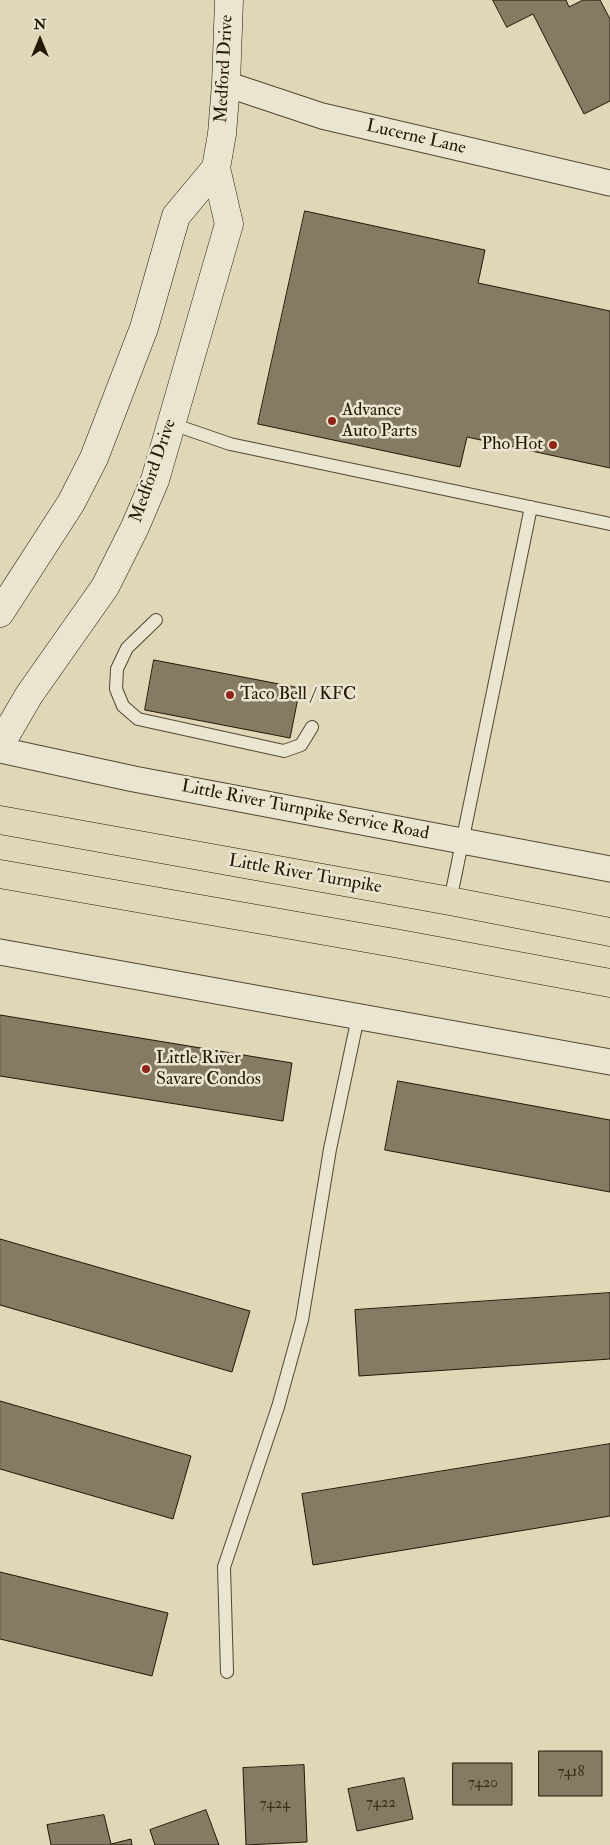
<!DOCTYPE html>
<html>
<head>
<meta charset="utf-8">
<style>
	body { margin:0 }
	#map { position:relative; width:610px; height:1845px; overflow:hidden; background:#dfd7b7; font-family:"IM FELL Double Pica",serif }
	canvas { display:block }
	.north { position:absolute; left:15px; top:15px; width:50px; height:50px; -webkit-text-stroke:4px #eae5d0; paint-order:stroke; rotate:0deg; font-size:14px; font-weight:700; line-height:20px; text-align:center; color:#241706 }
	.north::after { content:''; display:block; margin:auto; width:18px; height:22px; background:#241706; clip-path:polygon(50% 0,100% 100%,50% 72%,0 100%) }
</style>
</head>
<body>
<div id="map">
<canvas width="610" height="1845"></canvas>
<div class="north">N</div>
</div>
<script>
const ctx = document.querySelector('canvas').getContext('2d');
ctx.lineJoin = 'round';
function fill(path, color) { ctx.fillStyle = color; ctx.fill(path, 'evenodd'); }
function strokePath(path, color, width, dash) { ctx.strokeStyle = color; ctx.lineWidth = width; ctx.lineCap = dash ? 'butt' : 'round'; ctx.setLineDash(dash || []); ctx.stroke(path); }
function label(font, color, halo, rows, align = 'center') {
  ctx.font = font + ' "IM FELL Double Pica",serif'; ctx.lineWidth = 5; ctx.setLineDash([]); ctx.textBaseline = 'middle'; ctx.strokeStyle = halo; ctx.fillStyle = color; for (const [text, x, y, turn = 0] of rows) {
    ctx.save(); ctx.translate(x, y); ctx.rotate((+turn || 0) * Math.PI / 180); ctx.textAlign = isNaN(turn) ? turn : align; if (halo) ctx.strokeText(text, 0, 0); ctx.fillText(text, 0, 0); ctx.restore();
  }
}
const building = new Path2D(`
	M 493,0 L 566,0 L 569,7 L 583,0 L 600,0 L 610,19 L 610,101 L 584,114 L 533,14 L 507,27 Z
	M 305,211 L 485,250 L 478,283 L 610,311 L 610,468 L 467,437 L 460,467 L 258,424 Z
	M 154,660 L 300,688 L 290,738 L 145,710 Z
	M 0,1015 L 292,1063 L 283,1121 L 0,1076 Z
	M 398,1081 L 610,1120 L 610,1192 L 385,1150 Z
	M 0,1239 L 250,1311 L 232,1372 L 0,1305 Z
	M 610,1293 L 610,1359 L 359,1376 L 355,1310 Z
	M 0,1401 L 191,1456 L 173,1519 L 0,1469 Z
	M 610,1444 L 610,1516 L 313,1565 L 302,1494 Z
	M 0,1572 L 168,1613 L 152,1676 L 0,1639 Z
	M 539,1751 L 602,1751 L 602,1796 L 539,1796 Z
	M 453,1763 L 512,1763 L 512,1805 L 453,1805 Z
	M 304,1765 L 307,1842 L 246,1845 L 243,1768 Z
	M 404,1778 L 413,1819 L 357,1831 L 348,1789 Z
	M 206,1810 L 219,1845 L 155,1845 L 150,1830 Z
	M 104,1815 L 111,1844 L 131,1839 L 132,1845 L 51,1845 L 47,1825 Z`);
const lane = new Path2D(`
	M 172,424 L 230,444 L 610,524
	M 156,620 L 127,648 L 117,669 L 116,689 L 123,706 L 138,719 L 284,751 L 301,745 L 312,727
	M 450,901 L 531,507
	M 227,1672 L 224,1567 L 278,1407 L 302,1320 L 330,1149 L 358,1017`);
const street = new Path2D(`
	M 226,84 L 322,116 L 610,183
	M 0,750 L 134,779 L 610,869
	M 0,952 L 610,1062`);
const secondary = new Path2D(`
	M 0,613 L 71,503 L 94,458 L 144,328 L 176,216 L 216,168
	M 0,745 L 29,695 L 105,587 L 135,527 L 155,480 L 229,224 L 216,168 L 222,134 L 226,84 L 229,0`);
const primary = new Path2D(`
	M 0,820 L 450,901 L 610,932
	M 0,874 L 400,944 L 610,983`);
const markers = [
	[332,421,5,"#8f2418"],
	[553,445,5,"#8f2418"],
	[230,695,5,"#8f2418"],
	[146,1069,5,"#8f2418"]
];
const numberNames = [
	["7418",571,1773],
	["7420",483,1784],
	["7422",381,1804],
	["7424",275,1805]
];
const streetNames = [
	["Medford Drive",225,69,-87],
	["Lucerne Lane",416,138,13],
	["Medford Drive",154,471,-71],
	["Little River Turnpike Service Road",305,811,11],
	["Little River Turnpike",305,875,10]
];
const poiNames = [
	["Advance",342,411],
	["Auto Parts",342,432],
	["Pho Hot",543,445,"right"],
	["Taco Bell / KFC",240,695],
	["Little River",156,1059],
	["Savare Condos",156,1080]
];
fill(building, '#857b62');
strokePath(building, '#241706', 1);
strokePath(lane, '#534732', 14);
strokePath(street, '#534732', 27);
strokePath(secondary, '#241706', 29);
strokePath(primary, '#241706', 29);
strokePath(lane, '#eae5d0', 12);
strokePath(street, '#eae5d0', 25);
strokePath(secondary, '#eae5d0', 28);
strokePath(primary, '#dfd7b7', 28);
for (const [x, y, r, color] of markers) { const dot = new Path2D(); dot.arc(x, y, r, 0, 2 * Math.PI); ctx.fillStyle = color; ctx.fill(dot); strokePath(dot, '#eae5d0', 2); }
label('15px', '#3c301d', null, numberNames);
label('18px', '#241706', '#eae5d0', streetNames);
label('18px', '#241706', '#eae5d0', poiNames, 'left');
</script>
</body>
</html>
